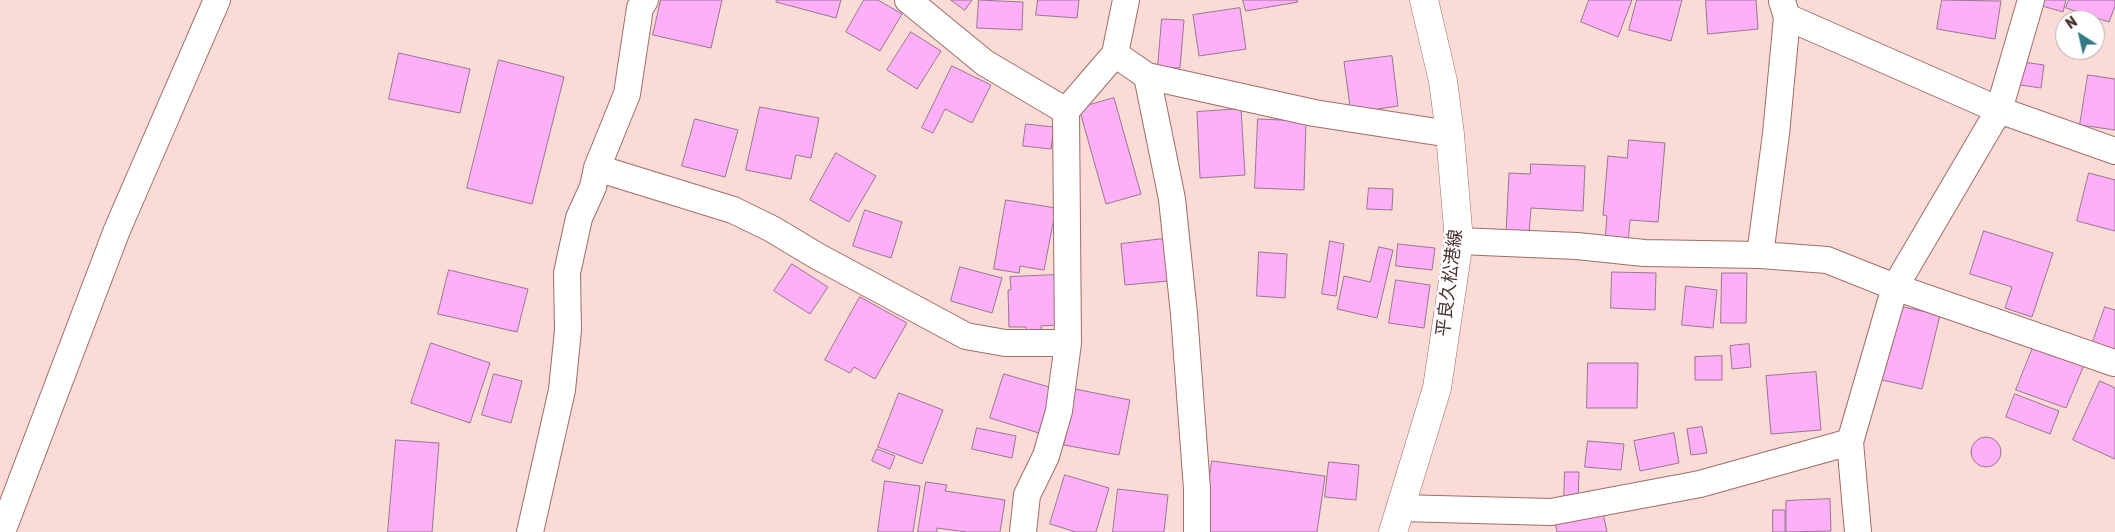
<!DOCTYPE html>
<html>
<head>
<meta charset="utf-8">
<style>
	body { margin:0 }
	#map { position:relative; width:2115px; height:532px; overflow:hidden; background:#fbdbd5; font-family:Rubik,sans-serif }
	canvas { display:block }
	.north { position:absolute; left:2055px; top:10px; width:50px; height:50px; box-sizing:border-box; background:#fff; border:1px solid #b6adac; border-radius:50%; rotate:325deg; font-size:14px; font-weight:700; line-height:20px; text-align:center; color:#483330 }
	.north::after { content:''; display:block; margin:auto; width:18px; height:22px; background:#337a85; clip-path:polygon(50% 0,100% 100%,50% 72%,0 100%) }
</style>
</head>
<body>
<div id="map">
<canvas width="2115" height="532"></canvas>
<div class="north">N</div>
</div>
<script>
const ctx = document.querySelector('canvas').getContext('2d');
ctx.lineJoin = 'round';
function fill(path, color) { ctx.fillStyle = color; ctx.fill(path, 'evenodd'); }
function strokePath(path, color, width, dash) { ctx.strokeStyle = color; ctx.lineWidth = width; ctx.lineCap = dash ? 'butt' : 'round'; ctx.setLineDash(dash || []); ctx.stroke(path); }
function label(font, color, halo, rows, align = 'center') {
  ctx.font = font + ' Rubik,"Noto Sans JP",sans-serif'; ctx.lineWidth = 5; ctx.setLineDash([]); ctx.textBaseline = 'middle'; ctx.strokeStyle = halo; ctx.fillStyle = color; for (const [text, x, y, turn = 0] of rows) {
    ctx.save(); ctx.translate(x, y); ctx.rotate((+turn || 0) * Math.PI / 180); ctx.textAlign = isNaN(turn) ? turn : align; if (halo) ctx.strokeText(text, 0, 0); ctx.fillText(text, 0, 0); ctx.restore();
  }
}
const building = new Path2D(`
	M 661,0 L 722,0 L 711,48 L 653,35 Z
	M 777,0 L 841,0 L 836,18 L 776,2 Z
	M 864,0 L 878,0 L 902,14 L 880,51 L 846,32 Z
	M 951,0 L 972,0 L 965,10 Z
	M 979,0 L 1023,2 L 1022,30 L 977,28 Z
	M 1038,0 L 1079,0 L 1077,18 L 1036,15 Z
	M 1243,0 L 1297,0 L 1298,2 L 1246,11 Z
	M 1589,0 L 1632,0 L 1618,37 L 1581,22 Z
	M 1637,0 L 1682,0 L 1671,41 L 1629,30 Z
	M 1706,0 L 1756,0 L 1758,29 L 1708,34 Z
	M 1942,0 L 2001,1 L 1995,39 L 1937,29 Z
	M 2040,0 L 2066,0 L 2063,12 L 2039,5 Z
	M 2069,0 L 2115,0 L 2115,6 L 2109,22 L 2066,8 Z
	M 1240,8 L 1246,49 L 1199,56 L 1193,15 Z
	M 1162,19 L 1184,20 L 1180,68 L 1158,67 Z
	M 911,32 L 941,51 L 917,89 L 887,70 Z
	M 399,53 L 470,69 L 460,113 L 389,99 Z
	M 1392,56 L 1398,106 L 1351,113 L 1344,62 Z
	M 499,60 L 564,77 L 532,204 L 467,188 Z
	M 2023,62 L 2044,65 L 2041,88 L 2020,85 Z
	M 952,66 L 991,85 L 972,123 L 945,109 L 933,133 L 922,128 Z
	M 2088,75 L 2115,79 L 2115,130 L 2080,125 Z
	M 1114,98 L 1141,194 L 1106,204 L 1079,108 Z
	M 760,107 L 819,118 L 811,158 L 796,155 L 791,179 L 746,170 Z
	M 1241,109 L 1245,175 L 1200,178 L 1197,112 Z
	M 695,119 L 738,130 L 725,177 L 682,166 Z
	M 1258,119 L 1306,121 L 1304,190 L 1255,188 Z
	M 1026,124 L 1054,127 L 1051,149 L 1023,146 Z
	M 1629,140 L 1665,143 L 1658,222 L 1630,220 L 1628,243 L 1605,241 L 1607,216 L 1603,215 L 1608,156 L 1627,158 Z
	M 836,153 L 876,176 L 849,222 L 810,200 Z
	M 1531,164 L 1585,166 L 1583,211 L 1531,208 L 1529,234 L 1506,233 L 1509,173 L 1530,174 Z
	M 2089,173 L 2115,180 L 2115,231 L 2077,221 Z
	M 1369,188 L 1393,189 L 1392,210 L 1367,209 Z
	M 1006,200 L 1056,208 L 1044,270 L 1020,266 L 1019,273 L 994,269 Z
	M 865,210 L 902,222 L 891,258 L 853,246 Z
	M 1984,231 L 2053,253 L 2032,317 L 2005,308 L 2012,287 L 1970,274 Z
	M 1163,239 L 1168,281 L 1125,285 L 1121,244 Z
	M 1330,241 L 1344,244 L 1336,296 L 1322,294 Z
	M 1398,244 L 1435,248 L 1432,270 L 1396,266 Z
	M 1379,247 L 1393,250 L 1377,318 L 1337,309 L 1344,276 L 1370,282 Z
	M 1259,252 L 1287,254 L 1285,298 L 1257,296 Z
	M 792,264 L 828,287 L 810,314 L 774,291 Z
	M 960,267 L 1002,278 L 992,313 L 951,301 Z
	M 449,270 L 528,289 L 517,332 L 438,314 Z
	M 1612,272 L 1656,273 L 1655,310 L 1611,308 Z
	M 1722,273 L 1747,273 L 1746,323 L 1721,323 Z
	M 1055,275 L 1057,325 L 1041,326 L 1042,335 L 1026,336 L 1026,327 L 1009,327 L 1008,290 L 1011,290 L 1010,277 Z
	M 1396,280 L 1430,285 L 1424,328 L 1389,323 Z
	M 1686,286 L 1717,290 L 1713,328 L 1682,325 Z
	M 860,297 L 907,323 L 875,379 L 854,367 L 850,373 L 825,360 Z
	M 1899,306 L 1940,315 L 1922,389 L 1882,380 Z
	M 2105,307 L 2115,310 L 2115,358 L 2090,350 Z
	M 431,343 L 490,363 L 470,423 L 411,403 Z
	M 1749,344 L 1751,367 L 1732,369 L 1730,346 Z
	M 2034,345 L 2084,365 L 2066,408 L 2016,390 Z
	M 1722,356 L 1722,380 L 1695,380 L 1695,357 Z
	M 1588,363 L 1638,363 L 1637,408 L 1587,408 Z
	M 1816,372 L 1821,430 L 1771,434 L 1766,376 Z
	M 494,374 L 522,381 L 511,423 L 482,415 Z
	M 1004,374 L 1056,389 L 1042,434 L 990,418 Z
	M 2100,381 L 2115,388 L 2115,459 L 2073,440 Z
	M 1075,389 L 1130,400 L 1119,455 L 1064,445 Z
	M 899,393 L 943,410 L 922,464 L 878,447 Z
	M 2015,394 L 2059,411 L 2050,434 L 2006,417 Z
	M 1702,427 L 1707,453 L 1691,455 L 1687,429 Z
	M 977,428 L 1016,436 L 1012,458 L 972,449 Z
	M 1674,433 L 1679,463 L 1640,471 L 1634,441 Z
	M1971 452a15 15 0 1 1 30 0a15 15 0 1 1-30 0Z
	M 396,440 L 439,443 L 432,532 L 388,532 Z
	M 1588,441 L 1624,444 L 1621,470 L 1585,467 Z
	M 877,449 L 895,456 L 890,469 L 872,461 Z
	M 1212,461 L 1325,476 L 1317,532 L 1202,532 Z
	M 1329,462 L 1359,465 L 1356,500 L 1325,497 Z
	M 1565,472 L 1579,472 L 1578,501 L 1564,501 Z
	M 1065,475 L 1109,488 L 1096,532 L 1076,532 L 1050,524 Z
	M 885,481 L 920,486 L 913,532 L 878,532 Z
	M 926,482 L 947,485 L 945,491 L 1005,500 L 1000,532 L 967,532 L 937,528 L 937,532 L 918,532 Z
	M 1118,489 L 1168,495 L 1164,532 L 1113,532 Z
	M 1830,499 L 1831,531 L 1786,532 L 1786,501 Z
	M 1773,510 L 1785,510 L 1785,532 L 1773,532 Z
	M 1603,513 L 1607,532 L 1557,532 L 1555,522 Z`);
const minor = new Path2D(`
	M 908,0 L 985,63 L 1066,111
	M 1787,17 L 1999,110 L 2115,151
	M 1115,54 L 1147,76 L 1314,113 L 1450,134
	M 1147,76 L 1172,199 L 1184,314 L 1197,489 L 1197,532
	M 597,168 L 733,210 L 772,229 L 817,256 L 966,336 L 1005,343 L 1068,343
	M 1459,241 L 1577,246 L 1644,253 L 1760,255 L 1827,260 L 1895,287 L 2114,363
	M 1760,255 L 1776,134 L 1787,17 L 1782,1
	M 1400,508 L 1551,512 L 1700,484 L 1850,442
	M 2,532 L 117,230 L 217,0
	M 530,532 L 562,390 L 568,330 L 567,273 L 579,218 L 593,187 L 597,168 L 627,94 L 640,8 L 645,0
	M 1023,532 L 1027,495 L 1046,456 L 1059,411 L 1068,343 L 1066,111 L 1115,54 L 1126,0
	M 1858,532 L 1850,442 L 1895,287 L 1999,110 L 2031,0`);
const secondary = new Path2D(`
	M 1393,532 L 1437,388 L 1459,241 L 1450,134 L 1443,81 L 1424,0`);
const streetNames = [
	["平良久松港線",1450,283,-83]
];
fill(building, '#fdaff7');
strokePath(building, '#987594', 1);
strokePath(minor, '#9e6e67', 28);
strokePath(secondary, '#9e6e67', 29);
strokePath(minor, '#fff', 26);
strokePath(secondary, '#fff', 28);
label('18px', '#483330', '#fff', streetNames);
</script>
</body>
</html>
